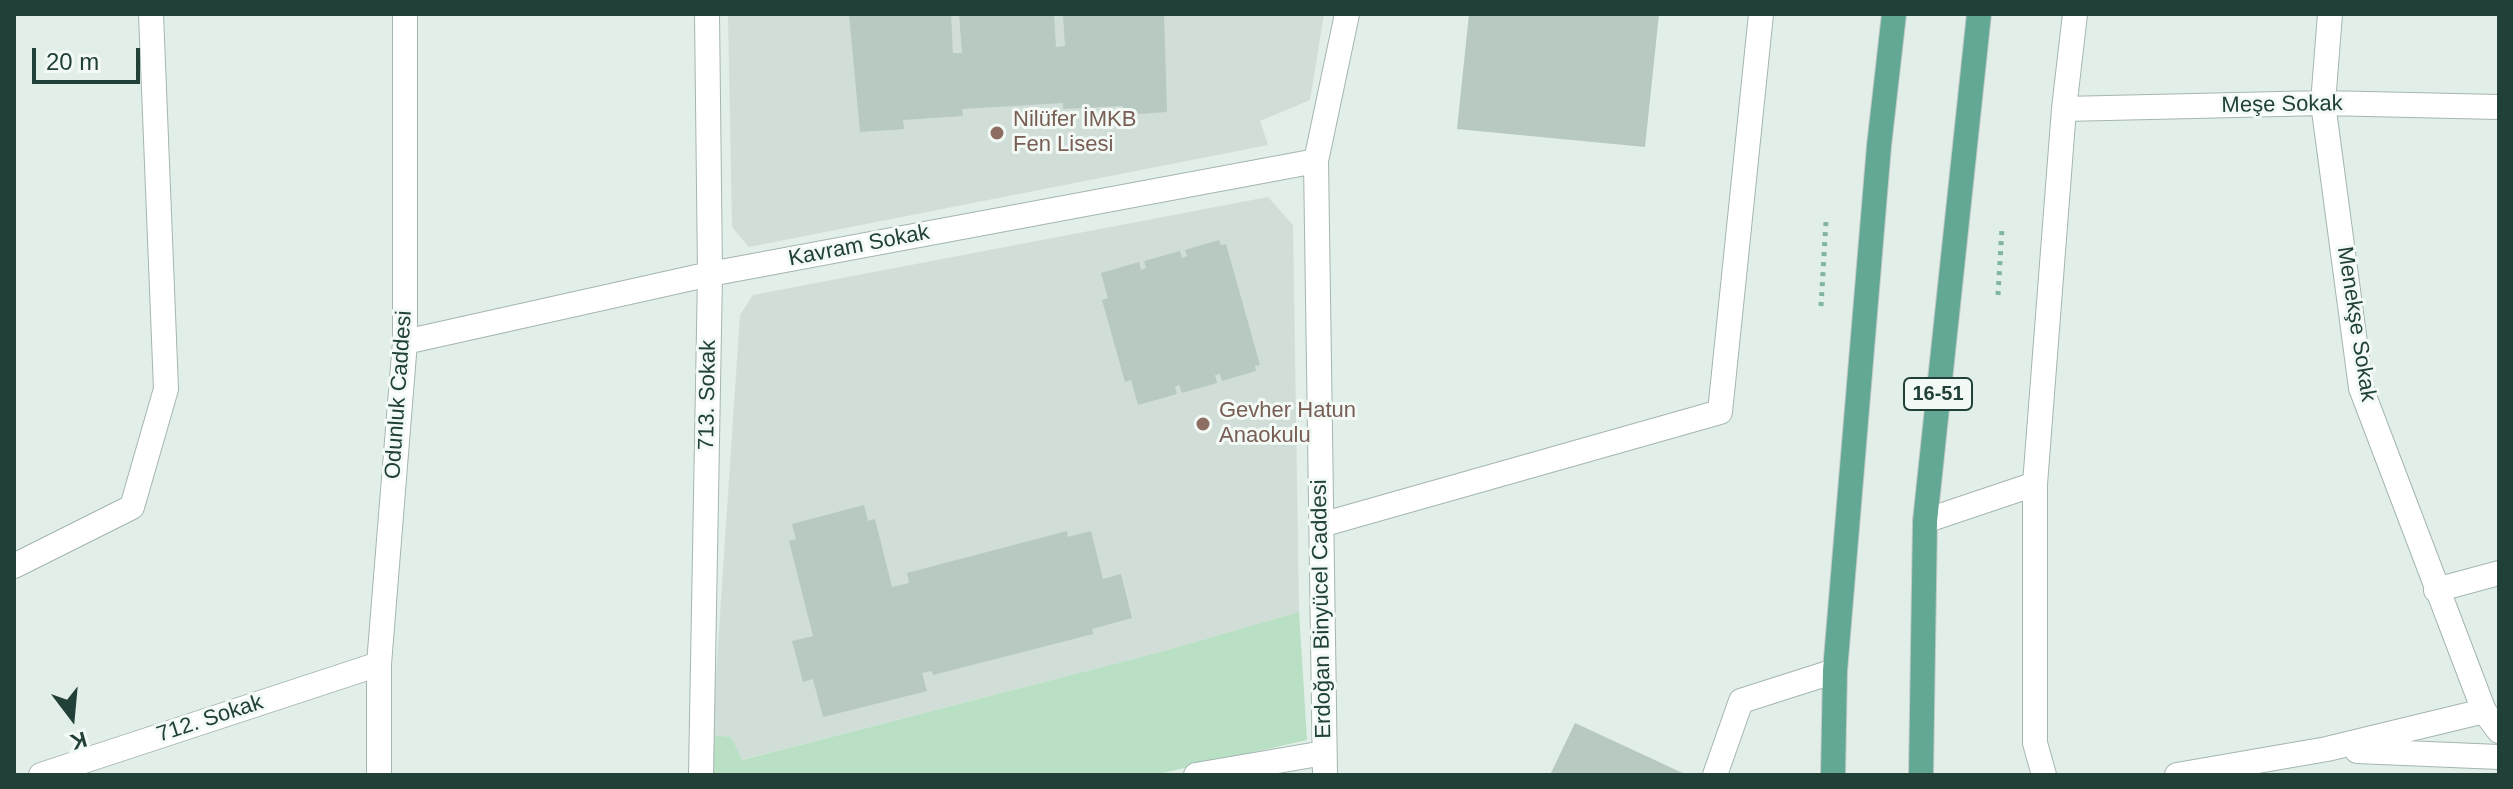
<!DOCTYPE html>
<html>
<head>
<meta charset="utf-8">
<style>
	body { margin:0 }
	#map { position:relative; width:2513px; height:789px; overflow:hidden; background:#e2eee8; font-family:Arial,sans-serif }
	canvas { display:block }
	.frame { position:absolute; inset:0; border:16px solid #204038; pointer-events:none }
	.north { position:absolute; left:32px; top:677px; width:80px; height:80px; -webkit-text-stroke:6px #f3faf6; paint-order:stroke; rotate:164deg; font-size:22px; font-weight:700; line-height:32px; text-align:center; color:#204038 }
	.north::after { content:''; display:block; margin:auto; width:28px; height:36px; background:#204038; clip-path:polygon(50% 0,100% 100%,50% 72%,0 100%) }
	.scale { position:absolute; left:32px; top:48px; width:108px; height:36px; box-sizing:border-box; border:4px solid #204038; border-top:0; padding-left:10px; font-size:24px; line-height:28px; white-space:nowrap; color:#204038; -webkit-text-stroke:6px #f3faf6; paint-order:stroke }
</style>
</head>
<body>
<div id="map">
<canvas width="2513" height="789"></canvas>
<div class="frame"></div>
<div class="north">K</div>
<div class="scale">20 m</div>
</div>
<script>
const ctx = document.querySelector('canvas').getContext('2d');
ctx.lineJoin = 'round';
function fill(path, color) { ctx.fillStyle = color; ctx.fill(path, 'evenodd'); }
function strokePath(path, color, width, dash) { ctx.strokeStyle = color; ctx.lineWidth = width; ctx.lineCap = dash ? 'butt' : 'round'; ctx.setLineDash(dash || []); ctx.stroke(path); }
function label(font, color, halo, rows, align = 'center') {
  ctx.font = font + ' Arial,sans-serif'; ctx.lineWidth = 6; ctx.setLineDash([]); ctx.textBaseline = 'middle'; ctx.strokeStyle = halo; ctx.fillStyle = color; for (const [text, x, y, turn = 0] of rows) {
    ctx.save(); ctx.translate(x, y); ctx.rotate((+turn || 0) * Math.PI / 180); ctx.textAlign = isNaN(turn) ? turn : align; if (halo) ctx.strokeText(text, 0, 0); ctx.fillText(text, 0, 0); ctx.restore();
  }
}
const built = new Path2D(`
	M 728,14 L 1324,14 L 1310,100 L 1260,121 L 1268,145 L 749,247 L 732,227 Z
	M 1268,197 L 1293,225 L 1299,612 L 1164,651 L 741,760 L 731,737 L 712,735 L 740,315 L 753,295 Z`);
const green = new Path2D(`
	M 1299,612 L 1307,740 L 1154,775 L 711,775 L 712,735 L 731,737 L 742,760 L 1164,651 Z`);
const building = new Path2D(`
	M 849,14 L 951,14 L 953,53 L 962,53 L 959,14 L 1054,14 L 1056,47 L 1065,46 L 1063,14 L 1164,14 L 1167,112 L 1123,115 L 1123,106 L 1063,109 L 1063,103 L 962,109 L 963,116 L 903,120 L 904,129 L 860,132 Z
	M 1469,14 L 1659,14 L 1645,147 L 1457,129 Z
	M 1219,240 L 1221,245 L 1226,244 L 1260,365 L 1255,366 L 1256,371 L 1222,381 L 1220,374 L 1215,375 L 1217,383 L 1182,393 L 1179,385 L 1175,387 L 1177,394 L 1138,405 L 1131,380 L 1125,382 L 1102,300 L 1108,298 L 1101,273 L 1139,262 L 1141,270 L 1146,268 L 1144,261 L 1180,251 L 1182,258 L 1187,256 L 1185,250 Z
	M 864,505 L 868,521 L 875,519 L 892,587 L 909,583 L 907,573 L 1067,531 L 1068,537 L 1091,531 L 1103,579 L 1121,574 L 1132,618 L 1092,629 L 1093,634 L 933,675 L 932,671 L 922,673 L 927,691 L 823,717 L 813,679 L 803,682 L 792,641 L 813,636 L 789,541 L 796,539 L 792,524 Z
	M 1575,723 L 1687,775 L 1550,775 Z`);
const path = new Path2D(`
	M 1998,295 L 2002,228
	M 1821,306 L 1826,221`);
const minor = new Path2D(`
	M 2330,14 L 2323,103 L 2361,388 L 2484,711 L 2499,731
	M 2064,109 L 2323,103 L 2499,107
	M 405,342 L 710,274 L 1316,161
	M 1925,521 L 2035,484
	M 1321,525 L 1720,412 L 1761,14
	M 14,566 L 132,507 L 166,389 L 151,14
	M 2436,590 L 2499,573
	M 2357,751 L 2499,757
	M 41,775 L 379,664
	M 379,775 L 379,664 L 405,342 L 405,14
	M 701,775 L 710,274 L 707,14
	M 1196,775 L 1324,753
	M 1325,775 L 1316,161 L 1347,14
	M 1715,775 L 1741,701 L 1835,671
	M 2044,775 L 2035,743 L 2035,484 L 2064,109 L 2075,14
	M 2177,775 L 2327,749 L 2484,711`);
const major = new Path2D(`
	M 1833,775 L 1835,671 L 1879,146 L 1894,14
	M 1921,775 L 1925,521 L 1979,14`);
const markers = [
	[997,133,8,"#8d6e63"],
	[1203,424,8,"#8d6e63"]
];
const shields = [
	[1938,394,68]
];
const shieldNames = [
	["16-51",1938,394]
];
const streetNames = [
	["Meşe Sokak",2282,105,-1],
	["Kavram Sokak",859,246,-11],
	["Menekşe Sokak",2356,324,81],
	["Odunluk Caddesi",399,395,-86],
	["713. Sokak",708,395,-89],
	["Erdoğan Binyücel Caddesi",1322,609,-91],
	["712. Sokak",210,719,-18]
];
const educationNames = [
	["Nilüfer İMKB",1013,120],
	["Fen Lisesi",1013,145],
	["Gevher Hatun",1219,411],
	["Anaokulu",1219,436]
];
fill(built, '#d0ded7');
fill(green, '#b9e0c4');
fill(building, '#b7c9c1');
strokePath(minor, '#a4b6b0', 26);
strokePath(major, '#c1cac7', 26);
strokePath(path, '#80b4a3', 5, [4, 6]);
strokePath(minor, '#fff', 24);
strokePath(major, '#63a795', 24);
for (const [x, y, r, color] of markers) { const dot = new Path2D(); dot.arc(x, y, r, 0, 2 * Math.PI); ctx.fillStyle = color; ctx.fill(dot); strokePath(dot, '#f3faf6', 3); }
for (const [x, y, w] of shields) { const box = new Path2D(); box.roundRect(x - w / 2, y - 16, w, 32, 6); ctx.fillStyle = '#f3faf6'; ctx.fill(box); strokePath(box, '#204038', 2); }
label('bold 20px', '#204038', null, shieldNames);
label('22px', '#204038', '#f3faf6', streetNames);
label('22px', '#785e54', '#f3faf6', educationNames, 'left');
</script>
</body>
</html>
